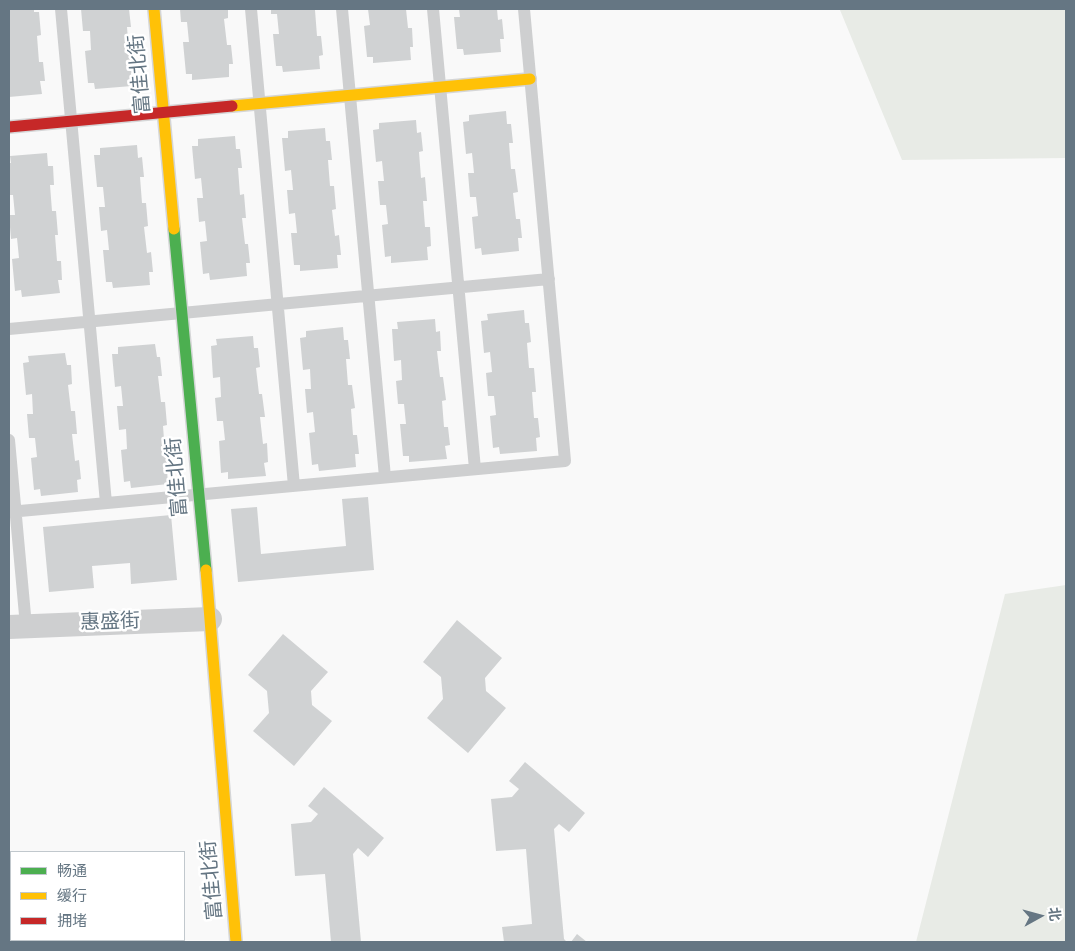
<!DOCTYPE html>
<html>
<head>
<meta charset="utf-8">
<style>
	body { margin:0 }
	#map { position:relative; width:1075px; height:951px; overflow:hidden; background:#f9f9f9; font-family:Jost,"Noto Sans SC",sans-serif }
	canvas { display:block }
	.frame { position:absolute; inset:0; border:10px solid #657683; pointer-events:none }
	.legend { position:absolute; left:10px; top:851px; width:175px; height:90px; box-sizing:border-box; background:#fff; border:1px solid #c1c8cd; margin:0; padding:6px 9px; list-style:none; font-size:15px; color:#657683 }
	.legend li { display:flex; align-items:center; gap:10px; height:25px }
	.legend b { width:25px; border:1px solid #c1c8cd }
	.north { position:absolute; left:1015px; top:891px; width:50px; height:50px; -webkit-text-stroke:4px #fff; paint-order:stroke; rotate:83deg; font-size:14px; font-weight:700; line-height:20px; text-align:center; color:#657683 }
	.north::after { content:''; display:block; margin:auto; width:18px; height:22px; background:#657683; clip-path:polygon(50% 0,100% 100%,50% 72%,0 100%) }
</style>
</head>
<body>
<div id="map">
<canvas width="1075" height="951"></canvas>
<div class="frame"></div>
<ul class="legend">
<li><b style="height:6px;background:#4caf50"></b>畅通</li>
<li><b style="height:6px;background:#ffc107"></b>缓行</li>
<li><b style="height:6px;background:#c62828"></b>拥堵</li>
</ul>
<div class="north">北</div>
</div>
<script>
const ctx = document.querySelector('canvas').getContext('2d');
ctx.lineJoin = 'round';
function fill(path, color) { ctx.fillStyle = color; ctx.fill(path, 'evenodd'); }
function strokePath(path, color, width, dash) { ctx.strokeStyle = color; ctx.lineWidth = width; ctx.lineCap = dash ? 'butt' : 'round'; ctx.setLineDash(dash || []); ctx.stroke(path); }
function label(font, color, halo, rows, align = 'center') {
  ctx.font = font + ' Jost,"Noto Sans SC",sans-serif'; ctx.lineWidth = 5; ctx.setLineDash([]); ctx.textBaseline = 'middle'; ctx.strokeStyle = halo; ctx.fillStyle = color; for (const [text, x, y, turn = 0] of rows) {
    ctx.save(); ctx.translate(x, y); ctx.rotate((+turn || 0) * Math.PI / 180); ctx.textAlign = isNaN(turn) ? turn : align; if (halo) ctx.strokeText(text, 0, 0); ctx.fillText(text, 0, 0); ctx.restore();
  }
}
const green = new Path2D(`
	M 843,9 L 1066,9 L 1066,158 L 902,160 L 840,10 Z
	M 1066,585 L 1066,942 L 916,942 L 1005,594 Z`);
const building = new Path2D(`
	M 9,9 L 34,9 L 34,12 L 39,12 L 41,35 L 37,36 L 39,62 L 43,62 L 45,81 L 40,81 L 42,94 L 9,97 Z
	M 81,9 L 129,9 L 131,27 L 127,27 L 129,53 L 133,53 L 135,72 L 131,73 L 132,86 L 95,89 L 94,83 L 88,83 L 85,51 L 91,50 L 90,31 L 83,31 Z
	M 180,9 L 228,9 L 228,18 L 224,19 L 227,45 L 231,45 L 233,64 L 229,64 L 229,77 L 192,80 L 192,74 L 186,74 L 183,42 L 189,42 L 187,22 L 181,22 Z
	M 271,9 L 318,9 L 315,10 L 317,36 L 321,36 L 323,55 L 319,56 L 320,69 L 283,72 L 282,66 L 276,66 L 273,34 L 279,34 L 277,14 L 271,14 Z
	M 368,9 L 406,9 L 408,28 L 412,28 L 413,47 L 410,47 L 411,60 L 373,63 L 373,57 L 367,57 L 364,26 L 370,25 Z
	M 459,9 L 497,9 L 498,20 L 502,19 L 504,39 L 500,39 L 501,52 L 464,55 L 463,49 L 457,49 L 454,17 L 460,17 Z
	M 506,111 L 507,124 L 511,124 L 513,143 L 509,143 L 511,169 L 515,169 L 518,192 L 513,193 L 516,219 L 520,219 L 522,238 L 518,238 L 519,251 L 482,255 L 481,248 L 475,249 L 472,217 L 478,216 L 476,197 L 470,197 L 468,173 L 474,173 L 472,153 L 466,154 L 463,122 L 469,121 L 469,115 Z
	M 416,120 L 417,133 L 421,132 L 423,151 L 419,152 L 421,178 L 425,177 L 427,201 L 423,201 L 425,227 L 430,227 L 431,246 L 427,247 L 428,260 L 391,263 L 391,256 L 385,257 L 382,225 L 388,224 L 386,205 L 380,205 L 378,181 L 384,181 L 382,161 L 376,162 L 373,130 L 379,129 L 379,123 Z
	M 325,128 L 326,141 L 330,141 L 332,160 L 328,160 L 330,186 L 334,186 L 336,209 L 332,210 L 335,236 L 339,235 L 341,255 L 337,255 L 338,268 L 300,271 L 300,265 L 294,265 L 291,233 L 297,233 L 295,213 L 289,214 L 287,190 L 293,190 L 291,170 L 285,171 L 282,138 L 288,138 L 288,131 Z
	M 235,136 L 236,149 L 240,149 L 242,168 L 238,168 L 240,195 L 244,194 L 246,218 L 242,218 L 245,244 L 248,244 L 250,263 L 246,263 L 247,276 L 210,280 L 209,273 L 203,274 L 200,242 L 207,241 L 205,221 L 199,222 L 197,198 L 203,198 L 201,178 L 195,179 L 192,146 L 198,146 L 198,139 Z
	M 137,145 L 138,158 L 142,157 L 144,177 L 140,177 L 142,203 L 146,203 L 148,226 L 144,227 L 147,253 L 151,252 L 153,272 L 149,272 L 150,285 L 113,288 L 112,282 L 106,282 L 103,250 L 109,250 L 107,230 L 101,231 L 99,207 L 105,207 L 103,187 L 97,187 L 94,155 L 100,155 L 100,148 Z
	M 47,153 L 48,166 L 53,166 L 54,185 L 50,185 L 52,211 L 56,211 L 58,235 L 55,235 L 57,261 L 61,261 L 62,280 L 58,280 L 60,293 L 22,297 L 21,290 L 15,291 L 12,259 L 19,258 L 17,238 L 11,239 L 9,215 L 15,215 L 13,195 L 9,195 L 9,163 L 11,163 L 10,156 Z
	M 524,310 L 525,323 L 529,323 L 531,342 L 527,343 L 529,368 L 534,368 L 536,392 L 532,392 L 534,418 L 538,418 L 540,437 L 536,438 L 537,451 L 500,454 L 499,447 L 493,448 L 490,416 L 496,415 L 494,396 L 488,396 L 486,373 L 492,372 L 490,352 L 484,353 L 481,321 L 488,320 L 487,314 Z
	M 435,319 L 436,332 L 440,331 L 441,351 L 437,351 L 440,377 L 443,377 L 446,400 L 442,401 L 444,427 L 448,427 L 450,445 L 445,446 L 447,459 L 409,462 L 409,456 L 403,456 L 400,424 L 406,424 L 404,404 L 398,404 L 396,381 L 402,380 L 401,360 L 394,361 L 392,329 L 398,329 L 397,322 Z
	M 343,327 L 344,340 L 348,340 L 350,359 L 346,359 L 348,385 L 352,385 L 355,408 L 351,409 L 353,435 L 357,435 L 359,454 L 355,454 L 356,467 L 319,471 L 318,464 L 312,465 L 309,433 L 315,432 L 313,412 L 307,413 L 305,389 L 311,389 L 310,369 L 303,370 L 300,338 L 306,337 L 306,331 Z
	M 253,336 L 254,348 L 258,348 L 260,367 L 256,368 L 259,394 L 262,394 L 265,417 L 260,417 L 263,444 L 267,443 L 268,462 L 264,463 L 266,476 L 228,479 L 228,472 L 221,473 L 219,441 L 225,440 L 223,421 L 217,421 L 215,398 L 221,397 L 220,377 L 213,378 L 211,346 L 217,345 L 216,339 Z
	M 155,344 L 157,357 L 160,357 L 162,376 L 158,376 L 161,402 L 165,402 L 167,425 L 163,426 L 165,452 L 169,452 L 171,471 L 167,471 L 168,484 L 131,488 L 130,481 L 124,482 L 121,450 L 127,449 L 126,429 L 119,430 L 117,406 L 123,406 L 121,386 L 115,387 L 112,354 L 118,354 L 118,347 Z
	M 65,353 L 67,365 L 71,365 L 72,384 L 68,385 L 71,411 L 75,411 L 77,434 L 72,434 L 75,461 L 79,460 L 81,479 L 77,480 L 78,492 L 41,496 L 40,489 L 34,490 L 31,458 L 37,457 L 35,438 L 29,438 L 27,414 L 33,414 L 32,394 L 26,395 L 23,363 L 29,362 L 28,356 Z
	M 368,497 L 374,570 L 238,582 L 231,509 L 257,507 L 261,554 L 346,546 L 342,499 Z
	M 171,515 L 177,580 L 131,584 L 130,563 L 92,566 L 94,588 L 49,592 L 43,527 Z
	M 457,620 L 502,658 L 485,678 L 486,691 L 506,708 L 468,753 L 427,718 L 443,699 L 441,677 L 423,662 Z
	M 283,634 L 328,672 L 311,691 L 312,705 L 332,721 L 294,766 L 253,731 L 269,713 L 267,691 L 248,675 Z
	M 525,762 L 585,813 L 569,832 L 559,824 L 554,829 L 564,939 L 567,942 L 504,942 L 502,927 L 532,924 L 526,849 L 496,851 L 491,799 L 512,797 L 519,789 L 509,781 Z
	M 324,787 L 384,838 L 368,857 L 358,848 L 353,854 L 361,942 L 331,942 L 325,874 L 295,876 L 291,824 L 311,822 L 318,814 L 308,806 Z
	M 9,901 L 11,903 L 11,917 L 9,919 Z
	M 577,934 L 587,942 L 571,942 Z`);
const lane = new Path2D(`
	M 61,9 L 106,503
	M 251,9 L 294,486
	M 342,9 L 385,477
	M 433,9 L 475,469
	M 9,329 L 549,279
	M 9,440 L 26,626
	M 9,512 L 565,461 L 524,9`);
const street = new Path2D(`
	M 9,627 L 210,619`);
const fast = new Path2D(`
	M 174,229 L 206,570`);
const slow = new Path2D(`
	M 154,9 L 174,229
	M 232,106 L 530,79
	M 206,570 L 236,942`);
const jam = new Path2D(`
	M 9,127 L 232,106`);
const streetNames = [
	["富佳北街",141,74,-95],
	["富佳北街",178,477,-95],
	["惠盛街",110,623,-2],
	["富佳北街",213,880,-95]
];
fill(green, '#e8ebe6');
fill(building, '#d0d2d3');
strokePath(fast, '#d5d6d7', 14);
strokePath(slow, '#d5d6d7', 14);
strokePath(jam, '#d5d6d7', 14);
strokePath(lane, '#cecfd0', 12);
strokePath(street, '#cecfd0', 24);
strokePath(fast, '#4caf50', 11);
strokePath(slow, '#ffc107', 11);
strokePath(jam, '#c62828', 11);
label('20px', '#657683', '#fff', streetNames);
</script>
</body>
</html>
